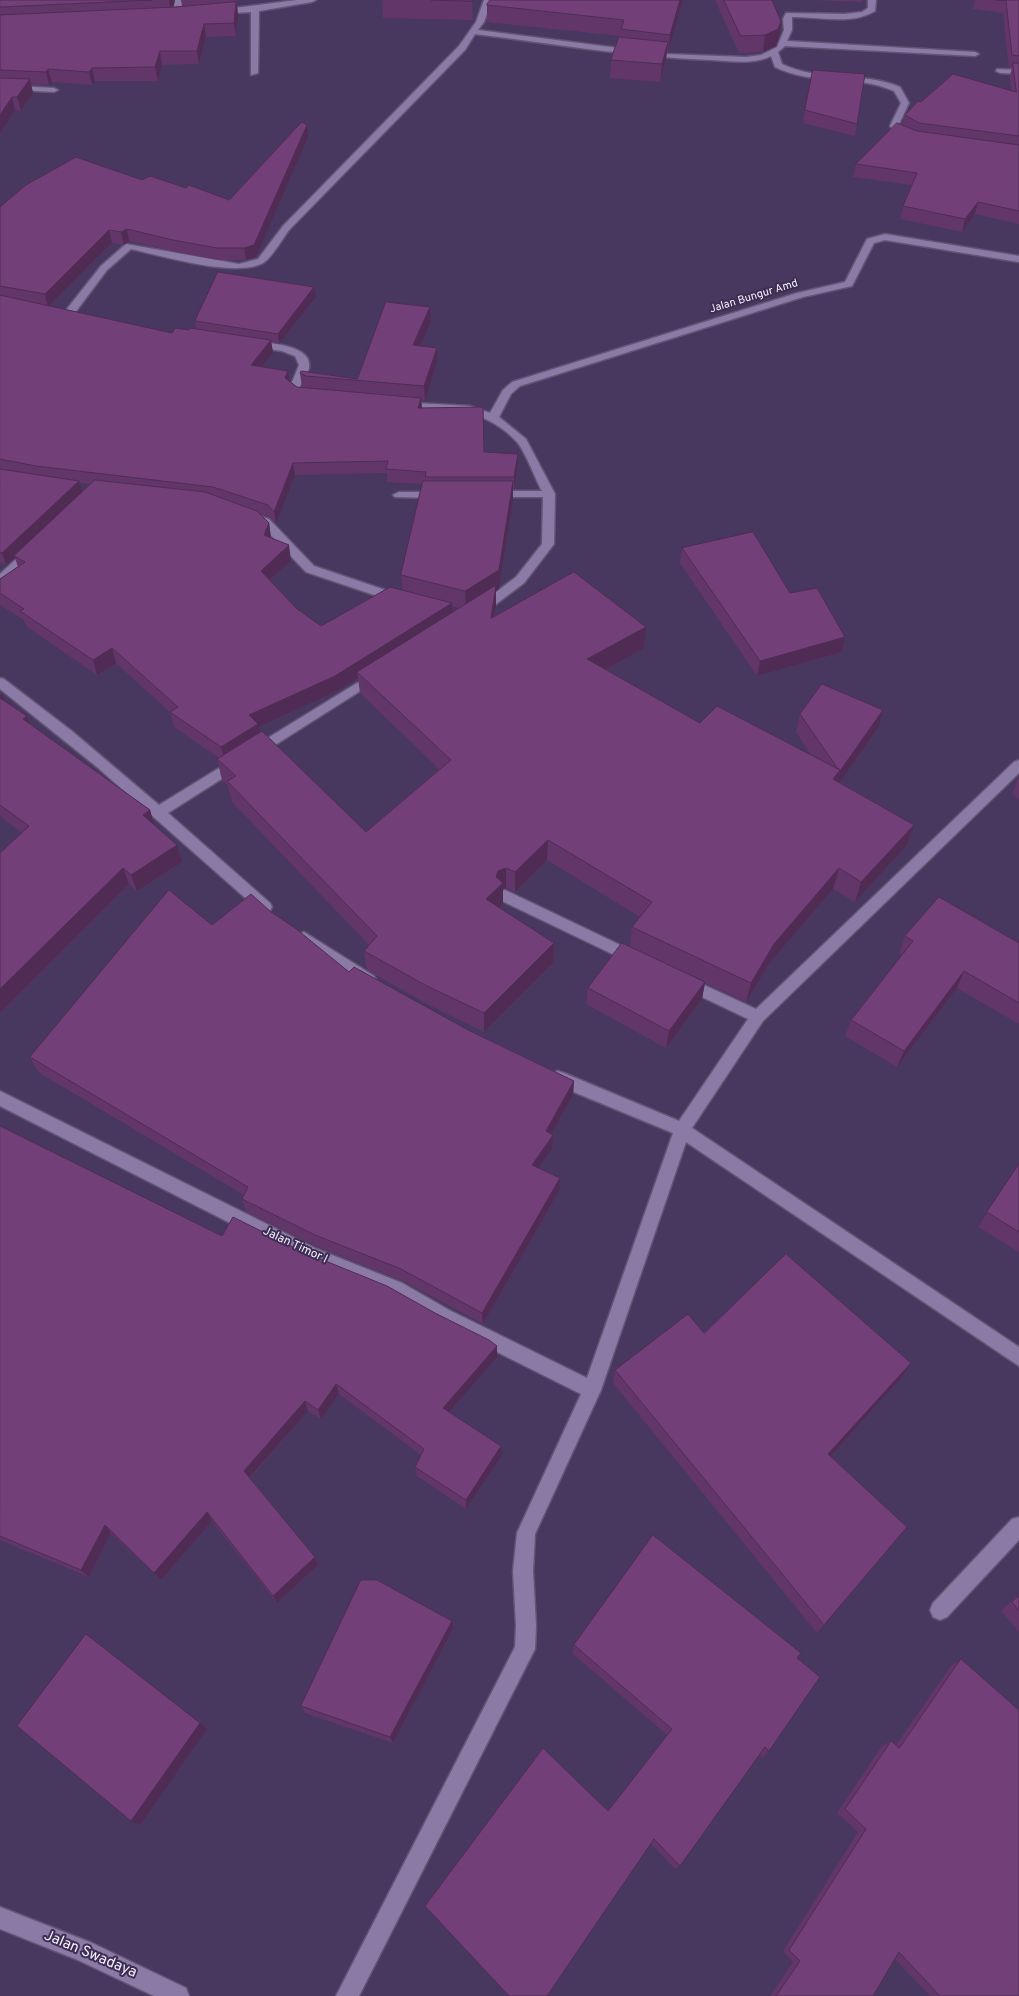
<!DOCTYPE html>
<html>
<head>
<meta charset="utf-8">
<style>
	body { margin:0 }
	canvas { display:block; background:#48375e }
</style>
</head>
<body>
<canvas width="1019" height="1996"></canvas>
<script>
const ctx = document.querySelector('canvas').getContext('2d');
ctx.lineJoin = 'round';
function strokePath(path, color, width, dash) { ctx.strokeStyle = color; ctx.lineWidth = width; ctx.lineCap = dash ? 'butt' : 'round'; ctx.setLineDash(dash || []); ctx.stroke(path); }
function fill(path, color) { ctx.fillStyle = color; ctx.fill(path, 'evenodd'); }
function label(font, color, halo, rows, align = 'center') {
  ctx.font = font + ' Overpass,sans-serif'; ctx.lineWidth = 4; ctx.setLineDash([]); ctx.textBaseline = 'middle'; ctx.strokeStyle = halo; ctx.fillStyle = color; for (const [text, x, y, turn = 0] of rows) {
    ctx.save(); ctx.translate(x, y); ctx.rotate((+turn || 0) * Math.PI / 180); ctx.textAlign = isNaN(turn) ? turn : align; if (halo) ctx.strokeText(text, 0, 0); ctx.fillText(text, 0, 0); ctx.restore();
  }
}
const minor = new Path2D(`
	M 175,0 L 183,0 L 181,16 L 177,18 L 173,16 Z
	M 297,0 L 316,0 L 312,2 L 259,11 L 258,73 L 251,75 L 251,12 L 219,14 L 215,12 L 219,10 Z
	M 484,0 L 492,0 L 484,22 L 478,30 L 665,54 L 746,57 L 761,55 L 777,47 L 784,30 L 783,19 L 786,13 L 845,14 L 862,12 L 868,8 L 868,0 L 876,0 L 875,11 C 850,26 819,16 792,17 L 792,30 L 787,41 L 975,52 L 979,54 L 975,56 L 785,46 L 778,52 L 782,64 C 819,82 862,71 900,87 L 909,103 L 898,126 C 904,133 909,132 914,137 L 910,140 L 897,136 L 890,126 L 901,103 L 894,91 C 856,74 813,86 775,67 L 771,56 C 754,65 730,61 711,60 C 632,57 554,44 475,34 L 465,50 L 289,230 C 283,238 271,259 263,263 C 236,278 162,256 131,249 L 107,270 L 71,318 L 63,318 L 63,314 L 101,266 L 126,244 L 239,264 L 258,259 L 283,226 L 459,46 L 476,22 Z
	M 997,69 L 1019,70 L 1019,74 L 1000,73 L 996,71 Z
	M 0,85 L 54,88 L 58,90 L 54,92 L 0,89 Z
	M 885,234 L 1019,256 L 1019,262 L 885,240 L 874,243 L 852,286 L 803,297 L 520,386 L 511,394 L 499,417 L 526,439 L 555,494 L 554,544 L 524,583 L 483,614 L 475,614 L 473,611 L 475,608 L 516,577 L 542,544 L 543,497 L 493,497 L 487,494 L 493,491 L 542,491 C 535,478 525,451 517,442 C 484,406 445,410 401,407 L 396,404 L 397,402 L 470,406 L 490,413 L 503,390 L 512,382 L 797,293 L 845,282 L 867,239 Z
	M 251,341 C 266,343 313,344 309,368 C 307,375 301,382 299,389 L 311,396 L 310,398 L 295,396 L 289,390 L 299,365 L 295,356 L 282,351 L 247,346 L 247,342 Z
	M 399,492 L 440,492 L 446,495 L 440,498 L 395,497 L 393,495 Z
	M 251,513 L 269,519 L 314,566 L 403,596 L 405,599 L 403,602 L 395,602 L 306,572 L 261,525 L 247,520 L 245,517 Z
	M 32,547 L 38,551 L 36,554 L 4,584 L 0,585 L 0,574 L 28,548 Z
	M 375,672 L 381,676 L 379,679 L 168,813 L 270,903 L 272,907 L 270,911 L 265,913 L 260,911 L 97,767 L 0,689 L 0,678 L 4,679 L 73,732 L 159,805 Z
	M 1019,760 L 1019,773 L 763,1021 L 692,1128 L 1019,1347 L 1019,1366 L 686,1142 L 601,1390 L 535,1534 L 533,1571 L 536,1626 L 535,1649 L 359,1996 L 336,1996 L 515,1647 L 516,1626 L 513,1571 L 517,1533 L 581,1394 L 437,1322 L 390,1295 L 305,1261 L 0,1106 L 0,1091 L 317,1249 L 402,1283 L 449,1310 L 587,1378 L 673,1133 L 552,1083 L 550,1078 L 552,1073 L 558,1071 L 564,1073 L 679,1121 L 748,1019 L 679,986 L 677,982 L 679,978 L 684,976 L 689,978 L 756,1009 L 1014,762 Z
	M 505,890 L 639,954 L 641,958 L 639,962 L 634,964 L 629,962 L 500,900 L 498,896 L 500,892 Z
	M 304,932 L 374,976 L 376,980 L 374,984 L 369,986 L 364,984 L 299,942 L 297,938 L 299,934 Z
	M 1019,1517 L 1019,1540 L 947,1617 L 940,1620 L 933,1617 L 930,1610 L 933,1603 L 1012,1519 Z
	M 0,1907 L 92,1943 L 186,1988 L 189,1996 L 154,1996 L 78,1960 L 0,1929 Z`);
const wall = new Path2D(`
	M 0,0 L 175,0 L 173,7 L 182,6 L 181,0 L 237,0 L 238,15 L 236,36 L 206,37 L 199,64 L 162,65 L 158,81 L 95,81 L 92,85 L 52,82 L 49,85 L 31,85 L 33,93 L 21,111 L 15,110 L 0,134 Z
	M 382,0 L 472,0 L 473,20 L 383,18 Z
	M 683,0 L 668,52 L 667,52 L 666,59 L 660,82 L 610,78 L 611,60 L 621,36 L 487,22 L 487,5 Z
	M 715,0 L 772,0 L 781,21 L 779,38 L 776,46 L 763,52 L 739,53 Z
	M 811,0 L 863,0 L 862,2 Z
	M 975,0 L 1019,0 L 1019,224 L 975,214 L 962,232 L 900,219 L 903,206 L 911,185 L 853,177 L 856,164 L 902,125 L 905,115 L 921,102 L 1011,91 L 1010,75 L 1012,68 L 1009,68 L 1003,13 L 973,9 Z
	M 805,110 L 857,124 L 855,136 L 803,123 Z
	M 307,125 L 308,137 L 256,257 L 246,260 L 219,260 L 176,252 L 129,241 L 124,245 L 112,243 L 49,306 L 172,333 L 197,329 L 195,321 L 316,297 L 279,344 L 271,342 L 273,353 L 262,367 L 288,371 L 289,381 L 297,387 L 302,387 L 300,373 L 357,379 L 431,322 L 420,346 L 437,362 L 425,401 L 421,400 L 422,408 L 484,452 L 518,466 L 514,489 L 513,489 L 513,500 L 499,589 L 496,591 L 496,607 L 495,616 L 646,627 L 644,648 L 605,670 L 700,723 L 811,755 L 796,732 L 800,714 L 878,728 L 840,782 L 914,825 L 907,845 L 855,902 L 833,889 L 769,964 L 746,1002 L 705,983 L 702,999 L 666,1048 L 586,1004 L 588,988 L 630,947 L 632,927 L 640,917 L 547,860 L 515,892 L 506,888 L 503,889 L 503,904 L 499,908 L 554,943 L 553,963 L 484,1032 L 429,1005 L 367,970 L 364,951 L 369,945 L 232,802 L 228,785 L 222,780 L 217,759 L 219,758 L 174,727 L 170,712 L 116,663 L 97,675 L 26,626 L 24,620 L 0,605 L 0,579 L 18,567 L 15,558 L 6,565 L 0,562 L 0,207 L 142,180 L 186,188 L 229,200 ZM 387,473 L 387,482 L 422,484 L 401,575 L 403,590 L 321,626 L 296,608 L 270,580 L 291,561 L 271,538 L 269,523 L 260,514 L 270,517 L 276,524 L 295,475 ZM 80,483 L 90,484 L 82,492 ZM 452,606 L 459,608 L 452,612 ZM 358,678 L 360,693 L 439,769 L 366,832 L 260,732 L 259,727 L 337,691 Z
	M 682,548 L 790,593 L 845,637 L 842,652 L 757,676 L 680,563 Z
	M 0,692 L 5,701 L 27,716 L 30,724 L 150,810 L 154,825 L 177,845 L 182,862 L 137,891 L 129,884 L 0,1013 L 0,853 L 22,833 L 0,816 Z
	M 1019,776 L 1019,799 L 1012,794 Z
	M 271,912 L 349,972 L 574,1081 L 573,1095 L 551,1134 L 553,1135 L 552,1149 L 538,1168 L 559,1191 L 483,1324 L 403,1281 L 318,1247 L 246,1212 L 242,1199 L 244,1195 L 38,1072 L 30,1057 L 212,925 Z
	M 905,936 L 1019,943 L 1019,1024 L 957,988 L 897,1067 L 845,1036 L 851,1020 L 902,955 L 899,953 Z
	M 0,1126 L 222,1236 L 301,1251 L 435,1313 L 497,1346 L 497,1357 L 449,1412 L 502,1455 L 466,1509 L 417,1476 L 415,1467 L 421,1455 L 339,1394 L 321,1419 L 308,1411 L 250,1478 L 315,1557 L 318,1565 L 277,1603 L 212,1521 L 161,1580 L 111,1533 L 89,1577 L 0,1540 Z
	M 1019,1164 L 1019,1252 L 978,1227 Z
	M 704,1333 L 911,1363 L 903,1376 L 830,1456 L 907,1527 L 817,1633 L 613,1383 L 615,1370 Z
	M 1019,1594 L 1019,1632 L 1001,1611 Z
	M 453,1629 L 393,1743 L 305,1713 L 301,1706 Z
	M 574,1645 L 797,1658 L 769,1751 L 762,1758 L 759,1755 L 680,1866 L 675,1869 L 651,1844 L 608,1811 L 667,1735 L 573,1654 Z
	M 961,1659 L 1019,1996 L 930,1996 L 895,1959 L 873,1996 L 770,1996 L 793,1962 L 783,1951 L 858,1832 L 837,1813 L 882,1746 L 891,1741 L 896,1745 L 951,1666 Z`);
const shadedWall = new Path2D(`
	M 169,0 L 175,0 L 171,12 Z
	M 680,0 L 683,0 L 668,52 L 670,35 Z
	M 236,2 L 238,15 L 236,36 L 234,23 Z
	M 781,21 L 779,38 L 776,46 L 763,52 L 765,35 Z
	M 204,24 L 206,37 L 199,64 L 197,51 Z
	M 668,42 L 666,59 L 660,82 L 662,64 Z
	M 160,51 L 162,65 L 158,81 L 155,67 Z
	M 92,68 L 95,81 L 92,85 L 89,72 Z
	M 48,69 L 52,82 L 49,85 L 46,72 Z
	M 30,79 L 33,93 L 21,111 L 17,97 Z
	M 12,97 L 15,110 L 0,134 L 0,115 Z
	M 307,125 L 308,137 L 256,257 L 246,260 L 244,248 Z
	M 978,202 L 975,214 L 962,232 L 965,219 Z
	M 127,229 L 129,241 L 124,245 L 121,232 Z
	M 109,230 L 112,243 L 48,307 L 45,294 Z
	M 314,287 L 316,297 L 279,344 L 278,334 Z
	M 430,307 L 431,322 L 414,360 L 413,345 Z
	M 271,340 L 273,353 L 253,378 L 251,365 Z
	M 437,348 L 437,362 L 425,401 L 424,386 Z
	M 288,371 L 290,383 L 285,378 Z
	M 421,398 L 422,410 L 418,408 Z
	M 518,454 L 518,466 L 514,489 L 514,477 Z
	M 293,463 L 295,475 L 276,524 L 274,512 Z
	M 79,481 L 83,493 L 14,556 L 15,558 L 6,565 L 2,553 Z
	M 513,481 L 513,500 L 499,589 L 496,591 L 496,607 L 491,640 L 466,610 L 465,591 Z
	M 269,523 L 271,538 L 264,535 Z
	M 289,545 L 291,561 L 263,586 L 261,571 Z
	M 452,603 L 452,619 L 357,672 L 358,678 L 337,691 L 259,727 L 261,739 L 225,762 L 221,747 L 249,715 Z
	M 646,627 L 644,648 L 585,681 L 587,659 Z
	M 845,637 L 842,652 L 757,676 L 760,661 Z
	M 112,648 L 116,663 L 97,675 L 93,660 Z
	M 2,694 L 9,711 L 0,702 L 0,695 Z
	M 883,710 L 878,728 L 835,789 L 840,771 Z
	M 27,716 L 33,734 L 23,719 Z
	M 840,770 L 834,790 L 833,779 Z
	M 150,810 L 155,827 L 143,815 Z
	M 914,825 L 907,845 L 855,902 L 861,882 Z
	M 548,840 L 547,860 L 515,892 L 515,872 Z
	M 177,845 L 182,862 L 137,891 L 131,875 Z
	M 123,868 L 129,884 L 0,1013 L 0,989 Z
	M 506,868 L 506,888 L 503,889 L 503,904 L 487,919 L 486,899 L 498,871 Z
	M 839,868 L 833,889 L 769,964 L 746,1002 L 751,983 L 774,944 Z
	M 554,943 L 553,963 L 484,1032 L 484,1013 Z
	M 964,971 L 957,988 L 897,1067 L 904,1051 Z
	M 705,982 L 702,999 L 666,1048 L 669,1031 Z
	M 574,1081 L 573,1095 L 545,1145 L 546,1131 Z
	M 553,1135 L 552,1149 L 531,1178 L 532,1165 Z
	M 560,1178 L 559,1191 L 483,1324 L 482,1313 Z
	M 497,1346 L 497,1357 L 444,1418 L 443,1408 Z
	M 911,1363 L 903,1376 L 822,1465 L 828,1454 Z
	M 336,1384 L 339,1394 L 321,1419 L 318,1410 Z
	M 305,1401 L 308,1411 L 248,1479 L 244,1471 Z
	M 501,1446 L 502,1455 L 466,1509 L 466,1500 Z
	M 207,1512 L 212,1521 L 161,1580 L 154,1573 Z
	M 105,1525 L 111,1533 L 89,1577 L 81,1570 Z
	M 315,1557 L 318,1565 L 277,1603 L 273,1596 Z
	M 452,1621 L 453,1629 L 393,1743 L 390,1737 Z
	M 200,1723 L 207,1729 L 140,1825 L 131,1821 Z`);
const building = new Path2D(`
	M 0,0 L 152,0 L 0,7 Z
	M 431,0 L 472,0 L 472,1 Z
	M 490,0 L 680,0 L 670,35 L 621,29 L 624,20 L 487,5 Z
	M 724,0 L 772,0 L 781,21 L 778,29 L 765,35 L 741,36 Z
	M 996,0 L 1019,0 L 1019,56 L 1012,55 L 1006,1 Z
	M 236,2 L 234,23 L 204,24 L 197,51 L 160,51 L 155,67 L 92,68 L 89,72 L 48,69 L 46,72 L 0,70 L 0,15 L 175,7 Z
	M 619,37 L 668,42 L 662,64 L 611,60 Z
	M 1013,63 L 1019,63 L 1019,136 L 919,123 L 905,115 L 918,101 L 921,102 L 953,74 L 1016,92 Z
	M 813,70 L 865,74 L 857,124 L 805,110 Z
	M 0,78 L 30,79 L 17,97 L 12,97 L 0,115 Z
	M 302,122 L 307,125 L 254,245 L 244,248 L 217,248 L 173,240 L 127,229 L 121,232 L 109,230 L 45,294 L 0,286 L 0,207 L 26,185 L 76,157 L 142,180 L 150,176 L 186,188 L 189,185 L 229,200 Z
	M 897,123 L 917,131 L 1019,145 L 1019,211 L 978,202 L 965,219 L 903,206 L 917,173 L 856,164 Z
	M 218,272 L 314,287 L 278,334 L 195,321 Z
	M 0,295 L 172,333 L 175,328 L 189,330 L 190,328 L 271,340 L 251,365 L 288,371 L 285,378 L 297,387 L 421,398 L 418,408 L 481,407 L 483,407 L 484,452 L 518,454 L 514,477 L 425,477 L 426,472 L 386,469 L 388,461 L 293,463 L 274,512 L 268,505 L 213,487 L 36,466 L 0,459 Z
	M 386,302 L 430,307 L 413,345 L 437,348 L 424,386 L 306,376 L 300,373 L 301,371 L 357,379 Z
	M 0,469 L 79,481 L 2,553 L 0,552 Z
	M 95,480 L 205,492 L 257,511 L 269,523 L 264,535 L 289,545 L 261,571 L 296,608 L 321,626 L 390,587 L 452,603 L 335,676 L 249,715 L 258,724 L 221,747 L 170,712 L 178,707 L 112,648 L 93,660 L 20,611 L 24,609 L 0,593 L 0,579 L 25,562 L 14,556 Z
	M 423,481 L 513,481 L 499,570 L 465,591 L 401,575 Z
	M 753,532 L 790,593 L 817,588 L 845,637 L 760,661 L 682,548 Z
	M 574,572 L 646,627 L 587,659 L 700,723 L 717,706 L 840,770 L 833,779 L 914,825 L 861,882 L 839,868 L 774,944 L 751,983 L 632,927 L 652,902 L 548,840 L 515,872 L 506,868 L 498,871 L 496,877 L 503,883 L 486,899 L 554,943 L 484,1013 L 427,986 L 364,951 L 377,936 L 227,781 L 236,776 L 217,759 L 262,731 L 366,832 L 451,760 L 357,672 L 496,585 L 491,618 Z
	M 822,684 L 883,710 L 840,771 L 840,770 L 838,769 L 800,714 Z
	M 0,698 L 27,716 L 23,719 L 150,810 L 143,815 L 177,845 L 131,875 L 123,868 L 0,989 L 0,853 L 29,826 L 0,805 Z
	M 169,890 L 212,925 L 251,894 L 271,912 L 295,928 L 349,972 L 354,967 L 470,1031 L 574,1081 L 546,1131 L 553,1135 L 532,1165 L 560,1178 L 482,1313 L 401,1269 L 315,1235 L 242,1199 L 248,1187 L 30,1057 Z
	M 939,897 L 1019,943 L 1019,1003 L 964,971 L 904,1051 L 851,1020 L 913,941 L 905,936 Z
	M 622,943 L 705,982 L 669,1031 L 588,988 Z
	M 0,1126 L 222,1236 L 233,1217 L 301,1251 L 387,1286 L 435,1313 L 489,1340 L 497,1346 L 443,1408 L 501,1446 L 466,1500 L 415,1467 L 424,1449 L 336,1384 L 318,1410 L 305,1401 L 244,1471 L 315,1557 L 273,1596 L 207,1512 L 154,1573 L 105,1525 L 81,1570 L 0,1536 Z
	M 1019,1164 L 1019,1232 L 987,1212 Z
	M 786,1254 L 911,1363 L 828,1454 L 907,1527 L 824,1625 L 615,1370 L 688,1314 L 704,1333 Z
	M 653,1535 L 801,1653 L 797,1658 L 820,1677 L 769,1751 L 765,1747 L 680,1866 L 654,1839 L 547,1996 L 509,1996 L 425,1906 L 543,1748 L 608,1811 L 672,1729 L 574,1645 Z
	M 361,1580 L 377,1580 L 452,1621 L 390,1737 L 301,1706 Z
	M 1019,1596 L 1019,1611 L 1012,1602 Z
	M 86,1634 L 200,1723 L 131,1821 L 17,1726 Z
	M 961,1659 L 1019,1710 L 1019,1996 L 940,1996 L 899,1952 L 873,1996 L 776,1996 L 800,1961 L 789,1950 L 866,1829 L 845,1809 L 891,1741 L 899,1748 Z`);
const farStreetnames = [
	["Jalan Bungur Amd",754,297,-17]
];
const streetNames = [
	["Jalan Timor I",295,1246,25]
];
const nearStreetnames = [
	["Jalan Swadaya",90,1955,23]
];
strokePath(minor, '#625573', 3);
fill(minor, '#8c7aa6');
fill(wall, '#623668');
fill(shadedWall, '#502c55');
fill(building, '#723f79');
strokePath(building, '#502c55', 1);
label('11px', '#f5f0ff', '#3d2d53', farStreetnames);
label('12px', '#f5f0ff', '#3d2d53', streetNames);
label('15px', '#f5f0ff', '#3d2d53', nearStreetnames);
</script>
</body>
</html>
